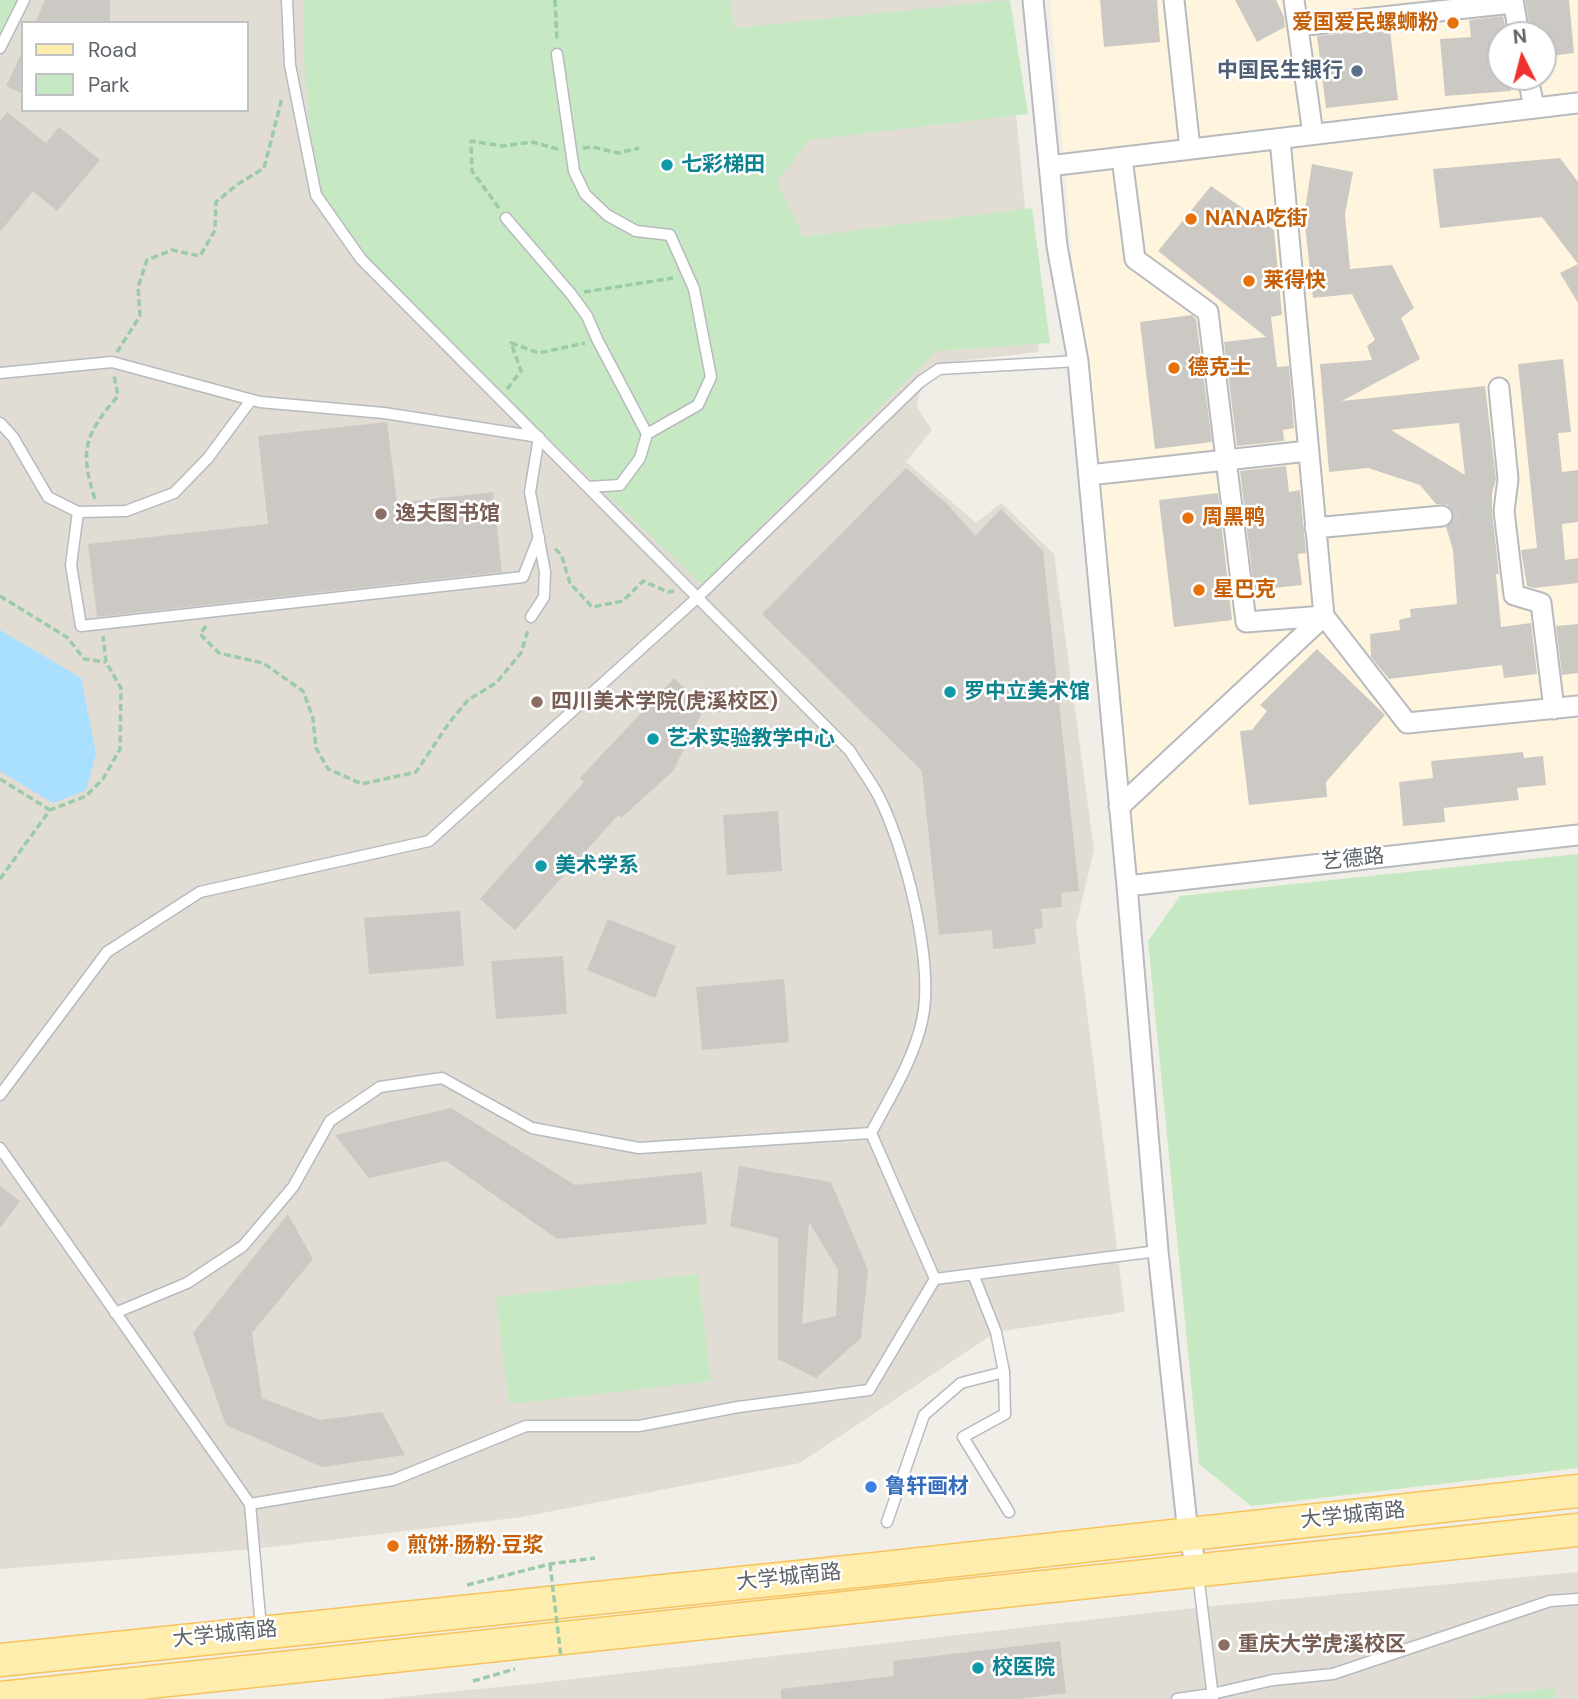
<!DOCTYPE html>
<html>
<head>
<meta charset="utf-8">
<style>
	body { margin:0 }
	#map { position:relative; width:1578px; height:1699px; overflow:hidden; background:#f1eee7; font-family:"DM Sans",sans-serif }
	canvas { display:block }
	.legend { position:absolute; left:21px; top:21px; width:228px; height:91px; box-sizing:border-box; background:#fff; border:2px solid #bfc1c3; margin:0; padding:9px 12px; list-style:none; font-size:21px; color:#5e6368 }
	.legend li { display:flex; align-items:center; gap:14px; height:35px }
	.legend b { width:35px; border:2px solid #bfc1c3 }
	.north { position:absolute; left:1487px; top:21px; width:70px; height:70px; box-sizing:border-box; background:#fff; border:2px solid #bfc1c3; border-radius:50%; rotate:354deg; font-size:19px; font-weight:700; line-height:28px; text-align:center; color:#5e6368 }
	.north::after { content:''; display:block; margin:auto; width:24px; height:32px; background:#f0322e; clip-path:polygon(50% 0,100% 100%,50% 72%,0 100%) }
</style>
</head>
<body>
<div id="map">
<canvas width="1578" height="1699"></canvas>
<ul class="legend">
<li><b style="height:9px;background:#ffedae"></b>Road</li>
<li><b style="height:19px;background:#c6e9c3"></b>Park</li>
</ul>
<div class="north">N</div>
</div>
<script>
const ctx = document.querySelector('canvas').getContext('2d');
ctx.lineJoin = 'round';
function fill(path, color) { ctx.fillStyle = color; ctx.fill(path, 'evenodd'); }
function strokePath(path, color, width, dash) { ctx.strokeStyle = color; ctx.lineWidth = width; ctx.lineCap = dash ? 'butt' : 'round'; ctx.setLineDash(dash || []); ctx.stroke(path); }
function label(font, color, halo, rows, align = 'center') {
  ctx.font = font + ' "DM Sans","Noto Sans SC",sans-serif'; ctx.lineWidth = 5; ctx.setLineDash([]); ctx.textBaseline = 'middle'; ctx.strokeStyle = halo; ctx.fillStyle = color; for (const [text, x, y, turn = 0] of rows) {
    ctx.save(); ctx.translate(x, y); ctx.rotate((+turn || 0) * Math.PI / 180); ctx.textAlign = isNaN(turn) ? turn : align; if (halo) ctx.strokeText(text, 0, 0); ctx.fillText(text, 0, 0); ctx.restore();
  }
}
const commercial = new Path2D(`
	M 1050,0 L 1578,0 L 1578,836 L 1127,886 ZM 1501,35 L 1543,35 L 1543,77 L 1501,77 Z`);
const education = new Path2D(`
	M 0,0 L 1005,0 L 1039,352 L 949,362 L 921,382 L 917,407 L 932,430 L 906,462 L 976,523 L 1001,503 L 1054,554 L 1094,850 L 1076,925 L 1125,1312 L 996,1332 L 800,1463 L 522,1517 L 254,1549 L 0,1569 ZM 23,23 L 247,23 L 247,110 L 23,110 Z
	M 1578,1572 L 1578,1699 L 380,1699 L 539,1683 L 1202,1607 Z`);
const green = new Path2D(`
	M 0,0 L 24,0 L 0,48 Z
	M 304,0 L 730,0 L 734,28 L 1010,0 L 1028,114 L 809,140 L 777,181 L 803,237 L 1032,208 L 1050,343 L 936,351 L 702,585 L 370,268 L 316,195 L 304,60 Z
	M 1578,854 L 1578,1468 L 1251,1506 L 1199,1464 L 1148,941 L 1180,896 Z
	M 698,1274 L 711,1381 L 509,1404 L 496,1297 Z
	M 1555,1688 L 1556,1699 L 1458,1699 Z`);
const water = new Path2D(`
	M 0,630 L 81,678 L 96,754 L 86,790 L 53,803 L 0,771 Z`);
const building = new Path2D(`
	M 45,0 L 110,0 L 110,23 L 35,23 Z
	M 1100,0 L 1157,0 L 1160,42 L 1104,47 Z
	M 1235,0 L 1276,0 L 1284,17 L 1285,27 L 1257,42 Z
	M 1525,0 L 1569,0 L 1574,53 L 1543,57 L 1543,35 L 1531,35 Z
	M 1503,16 L 1507,35 L 1501,35 L 1501,77 L 1510,77 L 1511,91 L 1445,96 L 1440,39 L 1471,37 L 1469,20 Z
	M 1390,29 L 1398,100 L 1326,108 L 1317,36 Z
	M 23,50 L 23,94 L 6,86 Z
	M 7,112 L 46,143 L 59,127 L 100,160 L 57,211 L 33,191 L 0,232 L 0,121 Z
	M 1560,158 L 1578,182 L 1578,303 L 1560,273 L 1578,264 L 1542,217 L 1440,228 L 1433,169 Z
	M 1312,164 L 1353,172 L 1345,214 L 1350,269 L 1392,265 L 1414,308 L 1401,318 L 1420,359 L 1342,401 L 1485,386 L 1496,479 L 1492,493 L 1492,512 L 1499,574 L 1496,574 L 1501,627 L 1531,623 L 1537,674 L 1504,678 L 1502,665 L 1389,679 L 1371,657 L 1370,634 L 1400,630 L 1399,620 L 1411,617 L 1410,609 L 1457,604 L 1453,550 L 1446,527 L 1453,522 L 1454,514 L 1448,505 L 1436,504 L 1420,485 L 1368,468 L 1329,472 L 1320,364 L 1372,360 L 1367,346 L 1375,340 L 1352,294 L 1313,298 L 1304,216 ZM 1459,423 L 1465,475 L 1391,430 Z
	M 1211,186 L 1274,230 L 1282,315 L 1271,317 L 1277,367 L 1289,366 L 1294,428 L 1283,430 L 1284,441 L 1237,446 L 1224,342 L 1266,337 L 1158,251 Z
	M 1192,315 L 1196,319 L 1212,442 L 1155,449 L 1140,322 Z
	M 1563,359 L 1571,432 L 1558,433 L 1562,472 L 1578,470 L 1578,522 L 1562,524 L 1565,560 L 1578,558 L 1578,583 L 1534,588 L 1527,586 L 1521,550 L 1537,548 L 1518,364 Z
	M 387,422 L 397,503 L 493,492 L 502,572 L 97,617 L 88,544 L 268,524 L 258,436 Z
	M 1286,466 L 1289,492 L 1300,490 L 1306,553 L 1298,554 L 1302,585 L 1254,590 L 1240,471 Z
	M 906,468 L 949,506 L 975,536 L 1001,509 L 1043,551 L 1079,891 L 1061,893 L 1062,907 L 1041,909 L 1043,928 L 1034,929 L 1036,944 L 993,949 L 992,930 L 939,935 L 922,771 L 762,614 Z
	M 1218,493 L 1232,620 L 1174,627 L 1159,500 Z
	M 1578,624 L 1578,673 L 1562,675 L 1556,626 Z
	M 1317,649 L 1385,715 L 1326,782 L 1327,797 L 1249,805 L 1240,731 L 1252,730 L 1267,711 L 1260,705 Z
	M 674,678 L 705,707 L 673,771 L 621,818 L 618,815 L 515,930 L 480,899 L 584,782 L 580,778 Z
	M 1523,752 L 1524,758 L 1543,756 L 1546,785 L 1517,788 L 1519,800 L 1444,808 L 1445,822 L 1403,826 L 1399,782 L 1433,778 L 1431,761 Z
	M 778,811 L 782,871 L 727,875 L 723,815 Z
	M 460,911 L 464,966 L 369,974 L 364,918 Z
	M 608,919 L 676,946 L 655,998 L 587,970 Z
	M 563,956 L 567,1014 L 496,1019 L 491,961 Z
	M 784,979 L 789,1042 L 702,1050 L 696,987 Z
	M 451,1108 L 575,1185 L 702,1172 L 707,1224 L 557,1239 L 446,1161 L 369,1178 L 335,1135 Z
	M 739,1166 L 831,1182 L 868,1270 L 861,1338 L 816,1378 L 778,1359 L 778,1238 L 730,1226 ZM 809,1222 L 838,1270 L 836,1316 L 802,1324 Z
	M 0,1186 L 20,1201 L 0,1228 Z
	M 288,1214 L 313,1259 L 252,1333 L 262,1398 L 320,1420 L 382,1412 L 405,1455 L 322,1467 L 226,1425 L 193,1333 Z
	M 1060,1641 L 1066,1693 L 1019,1699 L 781,1699 L 781,1689 L 894,1676 L 893,1661 Z`);
const streetTunnel = new Path2D(`
	M 1442,516 L 1494,512`);
const path = new Path2D(`
	M 555,0 L 557,42
	M 583,148 L 592,147 L 618,153 L 639,148
	M 499,208 L 472,171 L 471,141 L 502,146 L 532,142 L 558,149
	M 584,292 L 673,278
	M 117,352 L 140,316 L 138,287 L 147,260 L 172,250 L 200,256 L 215,230 L 216,202 L 238,184 L 264,168 L 282,98
	M 507,389 L 521,371 L 511,343 L 539,353 L 585,343
	M 95,499 C 79,450 85,434 118,396 L 114,376
	M 555,549 L 561,554 L 570,583 L 592,607 L 623,601 L 643,581 L 668,592 L 674,591
	M 0,596 L 68,638 L 84,659 L 106,662
	M 206,626 L 200,634 L 219,653 L 263,663 L 303,691 L 313,718 L 316,748 L 328,769 L 362,784 L 416,772 L 449,723 L 468,700 L 496,683 L 521,653 L 528,630
	M 0,779 L 50,810
	M 0,879 L 50,810 L 86,796 L 103,779 L 120,749 L 121,688 L 106,662 L 103,636
	M 467,1585 L 550,1564 L 595,1558
	M 473,1681 L 515,1669`);
const lane = new Path2D(`
	M 287,0 L 290,65 L 316,195 L 361,259 L 850,751 C 859,766 871,781 879,797 C 905,848 935,964 922,1021 C 913,1061 890,1097 871,1133 L 935,1279 L 1158,1251
	M 0,48 L 24,0
	M 557,54 L 574,171 L 585,194 L 607,215 L 636,231 L 670,235 L 694,289 L 711,377 L 698,405 L 647,434 L 640,458 L 620,485 L 588,487
	M 506,218 L 571,294 L 587,316 L 597,339 L 647,434
	M 0,373 L 112,362 L 260,402 L 384,413 L 539,437 L 530,492 L 545,572 L 544,597 L 531,617
	M 0,423 L 13,437 L 48,497 L 78,512 L 126,511 L 174,493 L 208,458 L 251,400
	M 78,512 L 71,565 L 81,626 L 523,577 L 539,537
	M 0,1095 L 107,952 L 200,892 L 429,841 L 698,597 L 920,382 L 939,369 L 1078,361
	M 0,1148 L 250,1504 L 261,1628
	M 115,1313 L 187,1283 L 243,1246 L 293,1187 L 330,1121 L 380,1087 L 442,1078 L 532,1128 L 639,1148 L 871,1133
	M 1004,1372 L 1005,1414 L 963,1437 L 1009,1512
	M 250,1504 L 393,1480 L 526,1426 L 639,1426 L 738,1407 L 869,1390 L 935,1279
	M 887,1522 L 924,1415 L 961,1383 L 1004,1372 L 996,1332 L 973,1274
	M 1198,1574 L 1213,1698
	M 1177,1699 L 1212,1694 L 1273,1680 L 1333,1674 L 1550,1601 L 1578,1599`);
const street = new Path2D(`
	M 1033,0 L 1057,246 L 1078,361 L 1127,886 L 1158,1251 L 1188,1534 L 1198,1571
	M 1174,0 L 1190,149
	M 1294,0 L 1313,134
	M 1513,0 L 1519,35
	M 1298,26 L 1513,3
	M 1528,77 L 1534,108
	M 1122,158 L 1135,259 L 1208,312 L 1246,622 L 1324,616 L 1407,723 L 1578,706
	M 1049,166 L 1578,103
	M 1499,388 L 1508,479 L 1504,511 L 1514,595 L 1541,603 L 1554,709
	M 1089,475 L 1308,451
	M 1315,528 L 1442,516
	M 1119,807 L 1324,616 L 1280,139
	M 1127,886 L 1578,835`);
const primary = new Path2D(`
	M 0,1660 L 885,1568 L 1578,1491
	M 0,1698 L 1578,1530`);
const pathBridge = new Path2D(`
	M 550,1564 L 561,1657`);
const markers = [
	[1453,23,7,"#e8710a"],
	[1357,71,7,"#5c6f8a"],
	[667,165,7,"#0f9aa8"],
	[1191,219,7,"#e8710a"],
	[1249,281,7,"#e8710a"],
	[1174,368,7,"#e8710a"],
	[381,514,7,"#8d6e63"],
	[1188,518,7,"#e8710a"],
	[1199,590,7,"#e8710a"],
	[950,692,7,"#0f9aa8"],
	[537,702,7,"#8d6e63"],
	[653,739,7,"#0f9aa8"],
	[541,866,7,"#0f9aa8"],
	[871,1487,7,"#3f7fe0"],
	[393,1546,7,"#e8710a"],
	[1224,1645,7,"#8d6e63"],
	[978,1668,7,"#0f9aa8"]
];
const foodNames = [
	["爱国爱民螺蛳粉",1439,23,"right"],
	["NANA吃街",1205,219],
	["莱得快",1263,281],
	["德克士",1188,368],
	["周黑鸭",1202,518],
	["星巴克",1213,590],
	["煎饼·肠粉·豆浆",407,1546]
];
const serviceNames = [
	["中国民生银行",1343,71]
];
const cultureNames = [
	["七彩梯田",681,165],
	["罗中立美术馆",964,692],
	["艺术实验教学中心",667,739],
	["美术学系",555,866],
	["校医院",992,1668]
];
const educationNames = [
	["逸夫图书馆",395,514],
	["四川美术学院(虎溪校区)",551,702],
	["重庆大学虎溪校区",1238,1645]
];
const streetNames = [
	["艺德路",1353,860,-6],
	["大学城南路",1353,1516,-6],
	["大学城南路",789,1578,-6],
	["大学城南路",225,1635,-6]
];
const shopNames = [
	["鲁轩画材",885,1487]
];
fill(commercial, '#fff5de');
fill(education, '#e1ddd5');
fill(green, '#c6e9c3');
fill(water, '#a9dfff');
fill(building, '#ccc9c4');
strokePath(streetTunnel, '#cccbc7', 19, [19, 10]);
strokePath(lane, '#b7babe', 13);
strokePath(street, '#b7babe', 23);
strokePath(primary, '#f7c25a', 35);
strokePath(path, '#9ccba7', 3.5, [7, 3.5]);
strokePath(lane, '#fff', 10);
strokePath(street, '#fff', 19);
strokePath(primary, '#ffedae', 32);
strokePath(pathBridge, '#9ccba7', 3.5, [7, 3.5]);
for (const [x, y, r, color] of markers) { const dot = new Path2D(); dot.arc(x, y, r, 0, 2 * Math.PI); ctx.fillStyle = color; ctx.fill(dot); strokePath(dot, '#fff', 2.5); }
label('bold 21px', '#c56008', '#fff', foodNames, 'left');
label('bold 21px', '#4e5e75', '#fff', serviceNames, 'right');
label('bold 21px', '#0d838f', '#fff', cultureNames, 'left');
label('bold 21px', '#785e54', '#fff', educationNames, 'left');
label('21px', '#5e6368', '#fff', streetNames);
label('bold 21px', '#366cbe', '#fff', shopNames, 'left');
</script>
</body>
</html>
